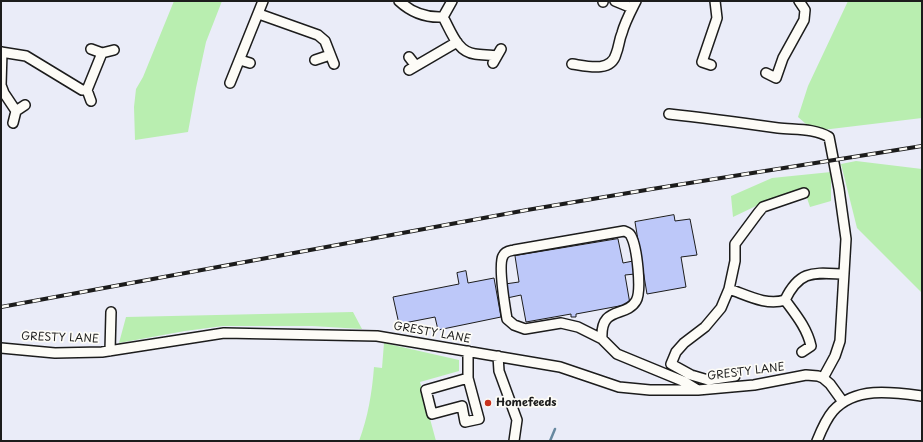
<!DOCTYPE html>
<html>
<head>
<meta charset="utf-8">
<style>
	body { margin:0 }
	#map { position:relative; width:923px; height:442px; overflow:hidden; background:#eaecf8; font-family:"Playpen Sans",sans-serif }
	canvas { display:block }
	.frame { position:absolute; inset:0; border:2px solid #1c1c1c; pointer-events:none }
</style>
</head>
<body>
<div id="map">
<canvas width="923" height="442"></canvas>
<div class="frame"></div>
</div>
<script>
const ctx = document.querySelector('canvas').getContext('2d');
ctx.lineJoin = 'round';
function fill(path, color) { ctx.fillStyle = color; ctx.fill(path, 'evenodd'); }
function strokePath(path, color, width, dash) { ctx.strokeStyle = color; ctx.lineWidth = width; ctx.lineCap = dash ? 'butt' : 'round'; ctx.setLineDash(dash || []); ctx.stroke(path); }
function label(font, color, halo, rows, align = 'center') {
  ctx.font = font + ' "Playpen Sans",sans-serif'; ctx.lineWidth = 3.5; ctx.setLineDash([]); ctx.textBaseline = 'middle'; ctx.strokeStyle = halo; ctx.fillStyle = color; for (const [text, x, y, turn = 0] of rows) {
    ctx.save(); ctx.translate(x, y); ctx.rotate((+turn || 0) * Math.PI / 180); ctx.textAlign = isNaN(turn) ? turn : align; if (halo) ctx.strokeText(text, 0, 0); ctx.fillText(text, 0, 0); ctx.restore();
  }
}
const green = new Path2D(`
	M 174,1 L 222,1 L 206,42 L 196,88 L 188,132 L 135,140 L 134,107 L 136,89 L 143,77 Z
	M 848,1 L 922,1 L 922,118 L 814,131 L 798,117 L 808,86 Z
	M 856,161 L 922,169 L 922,293 L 857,228 L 841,164 Z
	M 831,172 L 831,201 L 810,207 L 804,189 L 758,205 L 733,217 L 731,196 L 772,178 Z
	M 353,312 L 362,329 L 312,326 L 223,326 L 185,331 L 119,343 L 126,317 Z
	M 384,343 L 459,360 L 459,371 L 420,382 L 436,441 L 359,441 C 368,417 372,393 374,367 L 382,368 Z`);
const stream = new Path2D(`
	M 550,441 L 555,429`);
const building = new Path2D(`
	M 674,215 L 675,221 L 690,219 L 697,255 L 681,257 L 686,287 L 647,294 L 635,222 Z
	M 618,239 L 623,263 L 633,261 L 635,274 L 625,275 L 630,304 L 576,314 L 576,317 L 571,317 L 571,314 L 526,322 L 521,295 L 507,298 L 505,284 L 519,282 L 515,256 Z
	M 466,271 L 468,283 L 494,278 L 501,317 L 438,330 L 435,317 L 399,324 L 393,297 L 459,284 L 457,273 Z`);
const minor = new Path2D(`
	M 399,1 C 412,13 426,18 443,17 C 451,31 457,52 475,54 C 482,55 490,55 497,56
	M 615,1 L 632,8
	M 603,2 L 603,1
	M 259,14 L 318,35 L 325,41 L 334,64
	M 443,17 L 452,1
	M 91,49 L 102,53
	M 1,52 L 26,56 L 82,90 L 87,90 L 91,101
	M 2,52 L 1,85 L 4,93 L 16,111 L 13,123
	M 409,57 L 416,66
	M 240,60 L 250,63
	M 315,60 L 330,55
	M 493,63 L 501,49
	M 572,64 C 586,66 611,73 616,54 C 619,47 619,40 622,33 C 625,22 631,11 636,1
	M 711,65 L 702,62 L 717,18 L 715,1
	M 409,70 L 457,42
	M 766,73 L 776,78 L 783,58 L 804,20 L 805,10 L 799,1
	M 230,83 L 263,1
	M 87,90 L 102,53 L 114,50
	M 16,111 L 25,105
	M 669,114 C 705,118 742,123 778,128 C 795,130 814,128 829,137 L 839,189 L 846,239 L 840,341 L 835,356 L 823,378
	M 804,193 L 763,207 L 758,213 L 735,244 L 735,261 L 729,289 C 747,295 766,306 785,300 C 800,269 814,273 844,274
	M 729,289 L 721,308 L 705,327 L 684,343 L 676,352 L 671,364 L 691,375 L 708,380 L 735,376
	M 785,300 C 796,315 807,328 811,346 L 802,352
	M 602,339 C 600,305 626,318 636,301 C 642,291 637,247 631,236 C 630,233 627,232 624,231 L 514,250 C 510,251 505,251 503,256 C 498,265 505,307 507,319 L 514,325 L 525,329 L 561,323 L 578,327 L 602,339 L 617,354 L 685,382 L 698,390
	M 1,348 L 55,353 L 102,352 L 224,333 L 377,336 L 560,367 L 619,387 L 650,390 L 698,390 L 754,385 L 806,375 L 818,376 L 823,378 L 830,384 L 843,402
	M 110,351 L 111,312
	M 498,356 L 499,371 L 517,420 L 514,441
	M 468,378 L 426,390 L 432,414 L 462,406 L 465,422 L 479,419 L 468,378 L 468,351
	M 817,441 C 821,431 826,419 833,411 C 855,386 893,392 922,396`);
const rail = new Path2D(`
	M 1,307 L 527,210 L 652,189 L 922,146`);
const markers = [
	[488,403,4,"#c8321e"]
];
const streetNames = [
	["GRESTY LANE",432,333,10],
	["GRESTY LANE",60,338,2],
	["GRESTY LANE",746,372,-7]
];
const poiNames = [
	["Homefeeds",496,403]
];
fill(green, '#b9eeb0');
strokePath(stream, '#6788a0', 2.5);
fill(building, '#bdc8f9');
strokePath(building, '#1c1c1c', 1);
strokePath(minor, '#1c1c1c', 12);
strokePath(minor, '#fdfcf7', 9);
strokePath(rail, '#1c1c1c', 4);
strokePath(rail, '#fdfcf7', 2.5, [8]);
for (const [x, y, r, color] of markers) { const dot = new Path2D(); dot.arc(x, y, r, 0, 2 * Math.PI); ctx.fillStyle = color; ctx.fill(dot); strokePath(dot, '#fdfcf7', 1.5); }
label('11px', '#1c1c1c', '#fdfcf7', streetNames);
label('bold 11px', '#1c1c1c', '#fdfcf7', poiNames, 'left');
</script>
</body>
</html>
